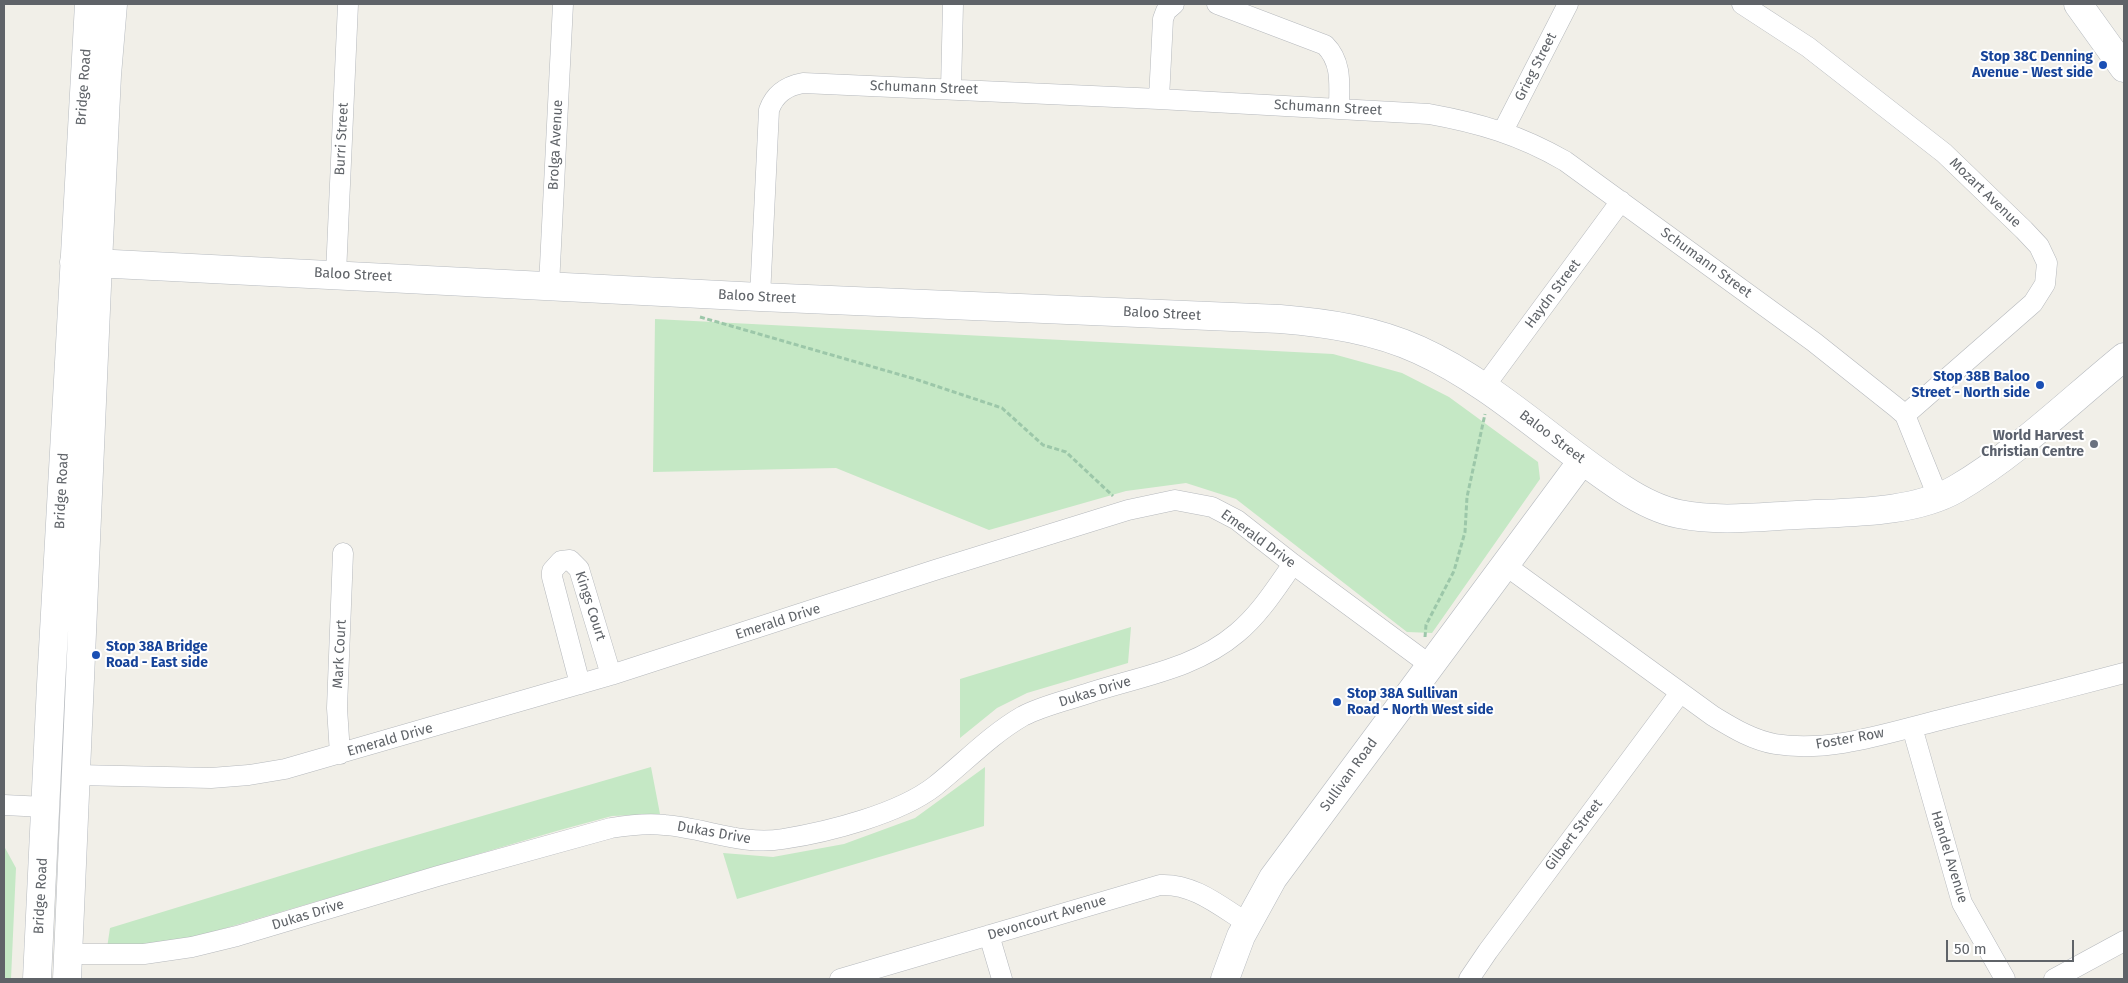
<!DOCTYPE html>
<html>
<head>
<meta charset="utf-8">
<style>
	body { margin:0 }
	#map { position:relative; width:2128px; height:983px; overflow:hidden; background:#f1efe8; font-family:"Fira Sans",sans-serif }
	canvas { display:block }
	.frame { position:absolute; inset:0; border:5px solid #5f6368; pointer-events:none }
	.scale { position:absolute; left:1946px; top:940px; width:128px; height:22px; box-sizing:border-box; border:2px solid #5f6368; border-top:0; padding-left:6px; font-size:15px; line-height:18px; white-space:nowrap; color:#5f6368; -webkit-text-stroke:4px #fff; paint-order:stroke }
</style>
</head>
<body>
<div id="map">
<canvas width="2128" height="983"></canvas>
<div class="frame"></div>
<div class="scale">50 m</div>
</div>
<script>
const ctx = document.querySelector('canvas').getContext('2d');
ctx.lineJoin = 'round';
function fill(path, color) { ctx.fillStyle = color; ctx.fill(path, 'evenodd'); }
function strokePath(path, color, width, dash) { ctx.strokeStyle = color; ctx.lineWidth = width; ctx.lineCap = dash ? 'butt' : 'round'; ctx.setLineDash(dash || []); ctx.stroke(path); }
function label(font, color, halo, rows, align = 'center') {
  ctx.font = font + ' "Fira Sans",sans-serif'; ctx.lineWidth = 4; ctx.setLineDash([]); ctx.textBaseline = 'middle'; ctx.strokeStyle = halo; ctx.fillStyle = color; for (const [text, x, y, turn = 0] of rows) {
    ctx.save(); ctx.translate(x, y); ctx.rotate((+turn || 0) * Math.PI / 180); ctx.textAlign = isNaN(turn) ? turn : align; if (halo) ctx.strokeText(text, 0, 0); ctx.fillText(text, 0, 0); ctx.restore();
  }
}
const green = new Path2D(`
	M 655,319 L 1333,354 L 1402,373 L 1449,397 L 1538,462 L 1540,479 L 1432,633 L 1407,632 L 1236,499 L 1186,483 L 1126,491 L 989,530 L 836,468 L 653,472 Z
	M 1131,627 L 1128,663 L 1027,693 L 997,708 L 960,738 L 960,679 Z
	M 651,767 L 660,814 L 612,816 L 560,830 L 185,940 L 107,948 L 110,928 L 365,850 Z
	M 985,767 L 984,826 L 737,899 L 723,853 L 773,857 L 844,844 L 915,818 Z
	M 4,846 L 16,868 L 11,979 L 4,979 Z`);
const path = new Path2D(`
	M 700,317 L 915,379 L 1002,408 L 1043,445 L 1066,452 L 1113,496
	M 1425,637 L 1426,625 L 1454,571 L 1465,532 L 1467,497 L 1485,414`);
const street = new Path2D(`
	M 1217,4 L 1325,45 C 1343,63 1339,86 1339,109
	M 1742,4 L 1808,47 L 1944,153 L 2024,230 L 2039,246 L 2047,263 L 2045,284 L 2033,303 L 1905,415
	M 951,89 L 953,4
	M 1159,99 L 1163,19 L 1166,11 L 1174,4
	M 1503,131 L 1568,4
	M 336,274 L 348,4
	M 549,286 L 563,4
	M 760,297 L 769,110 C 775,93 787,86 803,83 L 1159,99 L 1429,114 C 1479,123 1520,135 1565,161 L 1814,342 L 1897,408 L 1905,415 L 1938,497
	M 1484,387 L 1621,201
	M 1505,565 L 1713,716 C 1733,728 1752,740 1775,744 C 1830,753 1887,733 1940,720 C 2001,705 2063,689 2124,673
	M 580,684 L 552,577 L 552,571 L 561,561 L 570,560 L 579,569 L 611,675
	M 1912,727 L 1962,903 L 2005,979
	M 340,754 L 337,708 L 343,553
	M 77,775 L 211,778 L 249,775 L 285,769 L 611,675 L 935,570 L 1128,510 L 1175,500 L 1212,507 L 1237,520 L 1293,564 L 1430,665
	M 4,805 L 45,807
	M 989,935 L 1002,979
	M 68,954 L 144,954 L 192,947 L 237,936 L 438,876 L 611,828 C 629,825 647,823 665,825 C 705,828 743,846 783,839 C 828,832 899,814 935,786 C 964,763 990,735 1023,716 C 1044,705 1069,700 1092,692 C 1142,676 1196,668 1237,633 C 1260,614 1276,588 1293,564
	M 840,979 L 1160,885 C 1193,883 1220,906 1247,923
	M 1469,979 L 1488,951 L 1680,693
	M 2054,979 L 2124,941`);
const secondary = new Path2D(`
	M 2078,4 L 2124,68
	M 74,262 L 760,297 L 1280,319 C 1328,323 1375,330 1419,350 C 1494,384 1554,444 1623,489 C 1640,500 1659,510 1679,514 C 1718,522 1758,517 1797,515 C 1847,512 1912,514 1956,489 C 2016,454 2070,401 2124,357
	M 37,979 L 51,685 L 89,4
	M 67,979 L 98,263 L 107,75 L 113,4
	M 1225,979 L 1241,936 L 1273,878 L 1582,461`);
const markers = [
	[2103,65,5,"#1a4fb4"],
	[2040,385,5,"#1a4fb4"],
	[2094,444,5,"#6b7280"],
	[96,655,5,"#1a4fb4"],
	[1337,702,5,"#1a4fb4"]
];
const transitNames = [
	["Stop 38C Denning",2093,57],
	["Avenue - West side",2093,73],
	["Stop 38B Baloo",2030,377],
	["Street - North side",2030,393],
	["Stop 38A Bridge",106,647,"left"],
	["Road - East side",106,663,"left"],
	["Stop 38A Sullivan",1347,694,"left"],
	["Road - North West side",1347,710,"left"]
];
const streetNames = [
	["Grieg Street",1536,67,-63],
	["Bridge Road",84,87,-86],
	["Schumann Street",924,88,2],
	["Schumann Street",1328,108,3],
	["Burri Street",342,139,-87],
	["Brolga Avenue",556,145,-87],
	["Mozart Avenue",1985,193,44],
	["Schumann Street",1706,263,36],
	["Baloo Street",353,275,3],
	["Haydn Street",1553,294,-53],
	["Baloo Street",757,297,3],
	["Baloo Street",1162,314,3],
	["Baloo Street",1552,437,37],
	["Bridge Road",62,491,-87],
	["Emerald Drive",1258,539,36],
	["Kings Court",590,606,72],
	["Emerald Drive",778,622,-18],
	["Mark Court",340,654,-87],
	["Dukas Drive",1095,692,-17],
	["Foster Row",1850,739,-10],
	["Emerald Drive",390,740,-16],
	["Sullivan Road",1349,775,-54],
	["Dukas Drive",714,833,10],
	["Gilbert Street",1574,835,-53],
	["Handel Avenue",1949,857,73],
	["Bridge Road",41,896,-87],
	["Dukas Drive",308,915,-17],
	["Devoncourt Avenue",1047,918,-17]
];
const worshipNames = [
	["World Harvest",2084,436],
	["Christian Centre",2084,452]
];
fill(green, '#c5e8c5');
strokePath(street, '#b5b8bc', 21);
strokePath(secondary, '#b6babf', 29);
strokePath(path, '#9cc7a9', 3, [5, 2.5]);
strokePath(street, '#fff', 20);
strokePath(secondary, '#fff', 28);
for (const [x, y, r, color] of markers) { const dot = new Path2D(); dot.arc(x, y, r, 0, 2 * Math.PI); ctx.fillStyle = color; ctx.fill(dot); strokePath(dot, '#fff', 2); }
label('bold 14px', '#164399', '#fff', transitNames, 'right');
label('14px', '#5f6368', '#fff', streetNames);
label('bold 14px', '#5b616d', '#fff', worshipNames, 'right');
</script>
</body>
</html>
